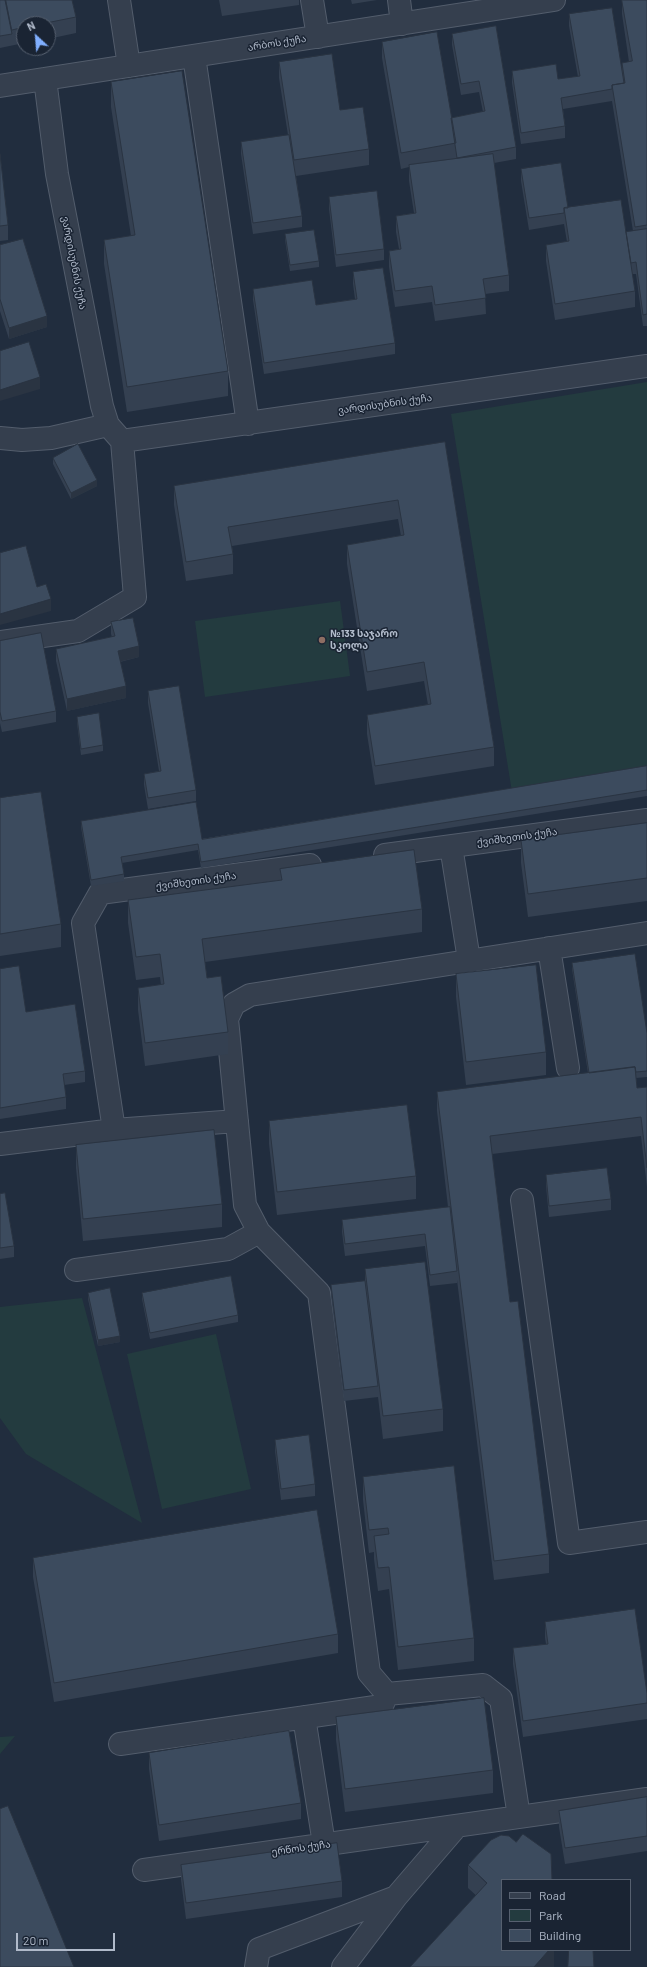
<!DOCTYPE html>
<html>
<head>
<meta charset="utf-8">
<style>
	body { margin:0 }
	#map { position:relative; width:647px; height:1967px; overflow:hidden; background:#212d3e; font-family:Barlow,sans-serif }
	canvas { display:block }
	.legend { position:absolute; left:501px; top:1879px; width:130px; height:72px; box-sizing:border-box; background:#1a2433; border:1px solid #56606f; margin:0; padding:5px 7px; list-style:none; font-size:12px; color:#b0baca }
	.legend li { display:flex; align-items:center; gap:8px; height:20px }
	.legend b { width:20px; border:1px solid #56606f }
	.north { position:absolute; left:16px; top:16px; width:40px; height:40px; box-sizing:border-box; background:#1a2433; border:1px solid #56606f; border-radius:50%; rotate:334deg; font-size:11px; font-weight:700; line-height:16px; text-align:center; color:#b0baca }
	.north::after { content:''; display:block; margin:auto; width:14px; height:18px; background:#80afff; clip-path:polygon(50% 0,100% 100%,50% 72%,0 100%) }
	.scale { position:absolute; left:16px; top:1933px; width:99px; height:18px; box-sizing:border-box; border:2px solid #b0baca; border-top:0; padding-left:5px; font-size:12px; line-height:14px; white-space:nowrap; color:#b0baca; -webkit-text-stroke:3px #1a2433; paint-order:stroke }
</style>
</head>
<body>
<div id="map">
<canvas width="647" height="1967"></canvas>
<ul class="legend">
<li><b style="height:5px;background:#353f4e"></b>Road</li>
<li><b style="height:11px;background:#233b3f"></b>Park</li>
<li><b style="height:11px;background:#3c4b5e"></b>Building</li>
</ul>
<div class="north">N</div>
<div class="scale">20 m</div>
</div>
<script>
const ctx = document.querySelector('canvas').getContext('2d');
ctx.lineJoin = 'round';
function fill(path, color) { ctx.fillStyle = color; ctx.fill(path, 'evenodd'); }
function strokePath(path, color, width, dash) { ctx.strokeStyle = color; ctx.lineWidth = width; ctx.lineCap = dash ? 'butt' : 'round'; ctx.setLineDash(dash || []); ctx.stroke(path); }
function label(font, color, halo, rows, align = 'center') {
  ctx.font = font + ' Barlow,"Noto Sans Georgian",sans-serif'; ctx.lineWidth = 3; ctx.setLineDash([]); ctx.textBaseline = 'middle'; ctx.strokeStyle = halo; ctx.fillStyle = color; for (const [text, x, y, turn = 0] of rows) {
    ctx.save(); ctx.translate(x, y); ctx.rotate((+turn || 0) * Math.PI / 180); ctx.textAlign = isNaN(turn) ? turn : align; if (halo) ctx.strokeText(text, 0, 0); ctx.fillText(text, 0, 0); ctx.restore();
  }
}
const green = new Path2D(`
	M 647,382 L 647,769 L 512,792 L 451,414 Z
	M 340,601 L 350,676 L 205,697 L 195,621 Z
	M 82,1298 L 142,1523 L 26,1454 L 0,1418 L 0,1307 Z
	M 216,1334 L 251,1489 L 162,1509 L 127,1354 Z
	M 15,1736 L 0,1754 L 0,1737 Z`);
const minor = new Path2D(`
	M 119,0 L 129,66
	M 312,0 L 318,37
	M 399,0 L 402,24
	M 194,56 L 248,424
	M 45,79 L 57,174 L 102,406 L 108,425 L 122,441 L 647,366
	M 0,86 L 554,0
	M 0,438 L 22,440 L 51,438 L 108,425
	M 0,642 L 78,631 L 135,597 L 122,441
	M 451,846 L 469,960
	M 385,855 L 647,820
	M 549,948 L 568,1068
	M 114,1130 L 83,923 L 100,893 L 310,865
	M 0,1144 L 114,1130 L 237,1121
	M 522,1200 L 569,1543 L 647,1532
	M 76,1270 L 228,1249 L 259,1232
	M 304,1717 L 324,1844
	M 120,1744 L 382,1706 L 387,1694
	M 519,1817 L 501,1699 L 483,1685 L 387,1694 L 369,1673 L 319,1293 L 259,1232 L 245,1205 L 227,1019 L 234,1004 L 250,995 L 647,933
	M 144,1870 L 647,1799
	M 256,1967 L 259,1949 L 396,1897
	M 343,1967 L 396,1897 L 457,1826`);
const wall = new Path2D(`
	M 0,0 L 72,0 L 76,17 L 76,33 L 48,39 L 48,24 L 24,24 L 24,43 L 0,48 Z
	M 219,0 L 299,0 L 299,5 L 222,16 Z
	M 351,0 L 377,0 L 352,4 Z
	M 622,0 L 647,0 L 647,326 L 643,326 L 636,274 L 632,274 L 635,291 L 635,307 L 555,320 L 546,261 L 546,245 L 567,242 L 564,224 L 529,230 L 521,181 L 521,169 L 568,208 L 626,232 L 633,231 L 612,101 L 563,109 L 565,126 L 565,138 L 521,144 L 512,83 L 512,71 L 558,79 L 578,77 L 569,26 L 569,14 L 622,67 L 622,63 L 629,62 L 622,14 Z
	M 496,26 L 516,147 L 516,159 L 494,163 L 509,275 L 509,291 L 485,294 L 486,314 L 435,321 L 432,302 L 395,307 L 389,267 L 389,251 L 399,249 L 396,232 L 396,216 L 414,213 L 409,181 L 409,167 L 401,169 L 382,58 L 382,42 L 451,118 L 483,112 L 479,92 L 461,95 L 452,45 L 452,34 Z
	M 279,62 L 340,110 L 369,149 L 369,165 L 296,176 L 302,216 L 302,227 L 253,234 L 241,154 L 241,142 L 288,135 L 279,78 Z
	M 111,82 L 228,371 L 228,396 L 127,412 L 104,264 L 104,240 L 131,236 L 111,107 Z
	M 0,154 L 8,225 L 8,240 L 0,241 Z
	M 329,197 L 384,249 L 384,260 L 336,267 L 329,209 Z
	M 285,234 L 319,261 L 319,267 L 290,271 L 285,240 Z
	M 0,245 L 47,327 L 9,339 L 0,311 Z
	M 353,272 L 395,343 L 395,354 L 264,374 L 253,300 L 253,289 L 316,305 L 355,299 L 353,284 Z
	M 445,442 L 494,747 L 494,766 L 375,785 L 367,734 L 367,715 L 428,705 L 424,681 L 367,691 L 347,564 L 347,545 L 401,536 L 398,519 L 232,546 L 233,554 L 233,574 L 186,581 L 174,505 L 174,486 Z
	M 53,458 L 97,486 L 71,499 L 53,464 Z
	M 111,622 L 139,657 L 120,662 L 126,698 L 67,711 L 56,661 L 56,649 L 112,637 L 111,634 Z
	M 0,641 L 56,711 L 56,722 L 2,732 L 0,723 Z
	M 148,691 L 196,790 L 196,801 L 148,809 L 144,785 L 144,774 L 159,771 L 148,703 Z
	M 77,717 L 103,745 L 103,751 L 81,755 L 77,723 Z
	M 647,766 L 647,796 L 201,868 L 198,850 L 122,863 L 124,874 L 124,881 L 91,886 L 81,827 L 81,821 L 202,839 Z
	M 0,798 L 61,924 L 61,947 L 0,956 Z
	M 647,823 L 647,901 L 528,917 L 521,863 L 521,840 Z
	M 280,869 L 422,909 L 422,932 L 205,962 L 207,978 L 228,1032 L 228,1054 L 145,1066 L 138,1010 L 138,988 L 161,985 L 160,977 L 136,980 L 128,923 L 128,900 L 280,880 Z
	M 572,963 L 647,1033 L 647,1077 L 636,1078 L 637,1088 L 647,1087 L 647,1187 L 641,1136 L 492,1154 L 510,1302 L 549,1554 L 549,1573 L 494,1580 L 457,1280 L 457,1283 L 430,1286 L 425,1246 L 345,1256 L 342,1232 L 342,1220 L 448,1207 L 437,1111 L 437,1092 L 588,1073 L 572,969 Z
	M 0,969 L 26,1012 L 85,1071 L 85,1082 L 64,1085 L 66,1097 L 66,1109 L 0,1119 Z
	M 456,974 L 546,1052 L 546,1075 L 466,1085 L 456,997 Z
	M 269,1121 L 416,1176 L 416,1199 L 277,1215 L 269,1144 Z
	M 76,1145 L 222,1204 L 222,1227 L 83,1241 L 76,1168 Z
	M 546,1175 L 611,1199 L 611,1210 L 549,1217 L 546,1186 Z
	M 0,1194 L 14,1246 L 14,1257 L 0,1259 Z
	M 365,1269 L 443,1409 L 443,1431 L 383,1439 L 378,1397 L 344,1401 L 331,1296 L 331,1285 L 365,1281 Z
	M 88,1293 L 120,1342 L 98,1346 L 88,1299 Z
	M 142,1293 L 238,1315 L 238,1322 L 150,1339 L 142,1299 Z
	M 275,1440 L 315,1484 L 315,1496 L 281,1500 L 275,1451 Z
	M 363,1477 L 474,1638 L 474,1661 L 398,1670 L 389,1589 L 378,1591 L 374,1559 L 374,1552 L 369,1553 L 363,1500 Z
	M 33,1558 L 338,1634 L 338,1653 L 54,1702 L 33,1577 Z
	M 545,1622 L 647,1693 L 647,1719 L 523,1737 L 513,1664 L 513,1648 L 546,1644 L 545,1638 Z
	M 336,1717 L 493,1770 L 493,1793 L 345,1812 L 336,1740 Z
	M 149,1753 L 301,1803 L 301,1819 L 159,1841 L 149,1769 Z
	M 647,1797 L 647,1851 L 565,1864 L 559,1827 L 559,1811 Z
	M 181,1865 L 342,1881 L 342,1897 L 186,1919 L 181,1880 Z
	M 468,1865 L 554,1950 L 554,1967 L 468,1888 Z`);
const shadedWall = new Path2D(`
	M 47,316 L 47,327 L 9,339 L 9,328 Z
	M 40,377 L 40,389 L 0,401 L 0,390 Z
	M 97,480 L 97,486 L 71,499 L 71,493 Z
	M 51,599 L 51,611 L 0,625 L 0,614 Z
	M 139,646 L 139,657 L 118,662 L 118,651 Z
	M 126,686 L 126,698 L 67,711 L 67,699 Z
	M 120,1336 L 120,1342 L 98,1346 L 98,1340 Z
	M 549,1950 L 554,1950 L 554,1967 L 534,1967 Z`);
const building = new Path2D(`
	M 0,0 L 5,0 L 12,34 L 0,36 Z
	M 6,0 L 72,0 L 76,17 L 41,24 L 24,24 L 24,27 L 12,30 Z
	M 622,0 L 647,0 L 647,225 L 635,227 L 612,85 L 625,83 L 622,63 L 632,61 Z
	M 612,8 L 624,83 L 612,85 L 612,89 L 561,98 L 565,126 L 521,133 L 512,71 L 556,64 L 558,79 L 580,76 L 569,14 Z
	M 496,26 L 516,147 L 457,158 L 451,118 L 485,111 L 479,81 L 461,84 L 452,34 Z
	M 437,32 L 456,143 L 401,153 L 382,42 Z
	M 332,54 L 340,110 L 363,107 L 369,149 L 294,160 L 279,62 Z
	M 182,71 L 228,371 L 127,387 L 104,240 L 135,235 L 111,82 Z
	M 289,135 L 302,216 L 253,223 L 241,142 Z
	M 0,154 L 8,225 L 0,226 Z
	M 493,154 L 509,275 L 483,279 L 486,298 L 435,305 L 432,286 L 395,291 L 389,251 L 401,249 L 396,216 L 416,213 L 409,165 Z
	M 561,163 L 568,208 L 564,208 L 564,213 L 529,218 L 521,169 Z
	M 377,191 L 384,249 L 336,255 L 329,197 Z
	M 621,200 L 635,291 L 555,304 L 546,245 L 569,241 L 564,208 Z
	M 647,229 L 647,314 L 643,315 L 636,262 L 631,263 L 626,232 Z
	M 314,230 L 319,261 L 290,265 L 285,234 Z
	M 23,239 L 47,316 L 9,328 L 0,299 L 0,245 Z
	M 383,268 L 395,343 L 264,363 L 253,289 L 312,280 L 316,305 L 357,299 L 353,272 Z
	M 29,342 L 40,377 L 0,390 L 0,351 Z
	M 445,442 L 494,747 L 375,766 L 367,715 L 431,704 L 424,662 L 367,672 L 347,545 L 404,535 L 398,500 L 228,527 L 233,554 L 186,562 L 174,486 Z
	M 78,444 L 97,480 L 71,493 L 53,458 Z
	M 26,546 L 37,587 L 46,584 L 51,599 L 0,614 L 0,553 Z
	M 133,618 L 139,646 L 118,651 L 126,686 L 67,699 L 56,649 L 115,636 L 111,622 Z
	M 41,633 L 56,711 L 2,721 L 0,712 L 0,641 Z
	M 179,686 L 196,790 L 148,798 L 144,774 L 161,771 L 148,691 Z
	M 99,713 L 103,745 L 81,749 L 77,717 Z
	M 647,766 L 647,790 L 201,862 L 198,844 L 121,857 L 124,874 L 91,880 L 81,821 L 196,802 L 202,839 Z
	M 41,792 L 61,924 L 0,934 L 0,798 Z
	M 647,823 L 647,878 L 528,894 L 521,840 Z
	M 414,850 L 422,909 L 202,939 L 207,978 L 221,976 L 228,1032 L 145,1043 L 138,988 L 164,984 L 160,954 L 136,957 L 128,900 L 282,880 L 280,869 Z
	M 635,954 L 647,1033 L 647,1071 L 636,1072 L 635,1067 L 589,1073 L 572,963 Z
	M 536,965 L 546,1052 L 466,1062 L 456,974 Z
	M 19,966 L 26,1012 L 75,1004 L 85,1071 L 63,1074 L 66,1097 L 0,1108 L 0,969 Z
	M 635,1067 L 637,1088 L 647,1087 L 647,1168 L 641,1117 L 490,1136 L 510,1302 L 518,1301 L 549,1554 L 494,1561 L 437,1092 Z
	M 407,1105 L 416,1176 L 277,1192 L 269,1121 Z
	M 214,1130 L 222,1204 L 83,1219 L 76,1145 Z
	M 607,1168 L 611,1199 L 549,1206 L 546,1175 Z
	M 5,1193 L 14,1246 L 0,1248 L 0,1194 Z
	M 450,1207 L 457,1271 L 430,1275 L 425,1234 L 345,1244 L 342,1220 Z
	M 425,1262 L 443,1409 L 383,1416 L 365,1269 Z
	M 231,1276 L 238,1315 L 150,1333 L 142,1293 Z
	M 365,1281 L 378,1386 L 344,1390 L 331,1285 Z
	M 110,1288 L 120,1336 L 98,1340 L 88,1293 Z
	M 309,1435 L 315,1484 L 281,1489 L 275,1440 Z
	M 454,1466 L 474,1638 L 398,1647 L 389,1567 L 378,1568 L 374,1536 L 389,1534 L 388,1528 L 369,1530 L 363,1477 Z
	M 317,1510 L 338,1634 L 54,1683 L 33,1558 Z
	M 635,1609 L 647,1693 L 647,1703 L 523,1721 L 513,1648 L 548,1644 L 545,1622 Z
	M 484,1698 L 493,1770 L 345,1789 L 336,1717 Z
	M 289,1731 L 301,1803 L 159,1825 L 149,1753 Z
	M 647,1797 L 647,1836 L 565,1848 L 559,1811 Z
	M 8,1806 L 74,1967 L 0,1967 L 0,1809 Z
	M 523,1834 L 551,1854 L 552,1880 L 502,1880 L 502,1950 L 549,1950 L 534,1967 L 410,1967 L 487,1883 L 468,1865 L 491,1840 L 501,1835 L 509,1836 L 516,1842 Z
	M 337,1843 L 342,1881 L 186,1903 L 181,1865 Z
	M 569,1950 L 593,1950 L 594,1967 L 568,1967 Z`);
const markers = [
	[322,640,4,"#8d6e63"]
];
const streetNames = [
	["არბოს ქუჩა",277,43,-9],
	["ვარდისუბნის ქუჩა",74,263,79],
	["ვარდისუბნის ქუჩა",385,404,-8],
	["ქვიშხეთის ქუჩა",517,837,-8],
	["ქვიშხეთის ქუჩა",196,881,-8],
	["ერწოს ქუჩა",301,1848,-8]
];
const poiNames = [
	["№133 საჯარო",330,634],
	["სკოლა",330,646]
];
fill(green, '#233b3f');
strokePath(minor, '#535d6c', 24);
strokePath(minor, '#353f4e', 22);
fill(wall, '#344051');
fill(shadedWall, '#2a3442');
fill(building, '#3c4b5e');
strokePath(building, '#2a3442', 1);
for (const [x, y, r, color] of markers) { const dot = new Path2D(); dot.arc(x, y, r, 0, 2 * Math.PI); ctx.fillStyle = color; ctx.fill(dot); strokePath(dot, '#1a2433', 1.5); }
label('10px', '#b0baca', '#1a2433', streetNames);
label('bold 10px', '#b0baca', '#1a2433', poiNames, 'left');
</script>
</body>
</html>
